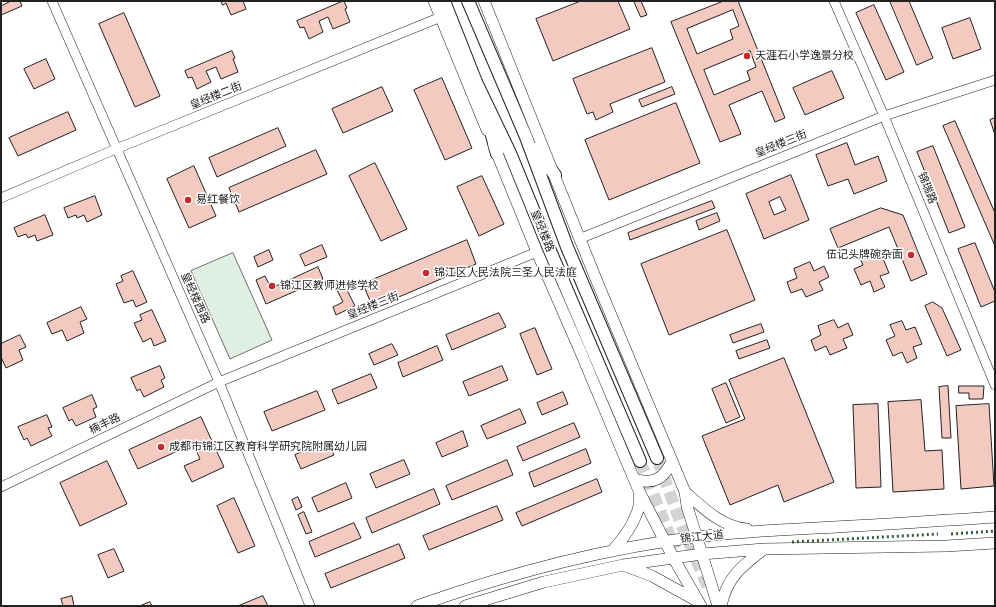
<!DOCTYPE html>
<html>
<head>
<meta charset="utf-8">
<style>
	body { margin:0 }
	#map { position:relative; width:996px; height:607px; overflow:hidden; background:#fff; font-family:"IBM Plex Sans",sans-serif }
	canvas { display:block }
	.frame { position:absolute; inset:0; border:2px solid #222; pointer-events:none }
</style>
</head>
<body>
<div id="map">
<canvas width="996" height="607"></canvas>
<div class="frame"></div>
</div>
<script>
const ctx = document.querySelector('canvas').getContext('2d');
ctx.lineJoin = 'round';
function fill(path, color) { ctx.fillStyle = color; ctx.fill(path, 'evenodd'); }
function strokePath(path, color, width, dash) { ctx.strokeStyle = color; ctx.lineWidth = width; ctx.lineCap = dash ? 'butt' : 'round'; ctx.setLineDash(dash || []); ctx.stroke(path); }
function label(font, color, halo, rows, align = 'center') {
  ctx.font = font + ' "IBM Plex Sans","Noto Sans SC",sans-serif'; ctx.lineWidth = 3; ctx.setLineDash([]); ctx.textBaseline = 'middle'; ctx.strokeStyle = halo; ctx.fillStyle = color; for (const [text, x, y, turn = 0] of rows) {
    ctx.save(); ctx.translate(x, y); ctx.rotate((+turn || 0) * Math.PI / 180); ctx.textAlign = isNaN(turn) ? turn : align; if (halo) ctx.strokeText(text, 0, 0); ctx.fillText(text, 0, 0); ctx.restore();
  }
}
const green = new Path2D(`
	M 233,253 L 272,340 L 230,359 L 191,271 Z`);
const building = new Path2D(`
	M 9,1 L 20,1 L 22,6 L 1,15 L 1,6 L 9,2 Z
	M 221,1 L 243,1 L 246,9 L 231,15 L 226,3 L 223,5 Z
	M 344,1 L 347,8 L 345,9 L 350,22 L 333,29 L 328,17 L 319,21 L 323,32 L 309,39 L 304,27 L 300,28 L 297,21 Z
	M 581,1 L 618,1 L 630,29 L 553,61 L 536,19 Z
	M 634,1 L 641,1 L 647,15 L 641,17 Z
	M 724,1 L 738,1 L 785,118 L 775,122 L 762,91 L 729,105 L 741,134 L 720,142 L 671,22 ZM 733,10 L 739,26 L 730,30 L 733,39 L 697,54 L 687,29 ZM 750,51 L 756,67 L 747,71 L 750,80 L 714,95 L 704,70 Z
	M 890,1 L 909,1 L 933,58 L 917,65 Z
	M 874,5 L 904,72 L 886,80 L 856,13 Z
	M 124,13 L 160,96 L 135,107 L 99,24 Z
	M 970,18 L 981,49 L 953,59 L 942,28 Z
	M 652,48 L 665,82 L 610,104 L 613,112 L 596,120 L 593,112 L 587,114 L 573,79 Z
	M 232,51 L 235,58 L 233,59 L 238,72 L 221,79 L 216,67 L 206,71 L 211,82 L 197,89 L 192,77 L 188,78 L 185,71 Z
	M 46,59 L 55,79 L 34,89 L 24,69 Z
	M 832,71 L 844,98 L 805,115 L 793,88 Z
	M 442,78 L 472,148 L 445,160 L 414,90 Z
	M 382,87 L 393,111 L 343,133 L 332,109 Z
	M 672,87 L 675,94 L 642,107 L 639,100 Z
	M 676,103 L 700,163 L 609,200 L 585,140 Z
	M 68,112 L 76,130 L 18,156 L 9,138 Z
	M 995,118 L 995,135 L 990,120 Z
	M 955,121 L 995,213 L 995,246 L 943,126 Z
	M 278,128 L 286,146 L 217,177 L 209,158 Z
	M 847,143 L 855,165 L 878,156 L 887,181 L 854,194 L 848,179 L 828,186 L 816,155 Z
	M 933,146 L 965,227 L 949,233 L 917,152 Z
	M 316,150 L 327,174 L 239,212 L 229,188 Z
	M 375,163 L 407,229 L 381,241 L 349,176 Z
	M 194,166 L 216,216 L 189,228 L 167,179 Z
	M 791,175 L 809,220 L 764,239 L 746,194 ZM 780,197 L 786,210 L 774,215 L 769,202 Z
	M 482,176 L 504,224 L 479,236 L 457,187 Z
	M 95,196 L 102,215 L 87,222 L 84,215 L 77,218 L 76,215 L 68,218 L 64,208 Z
	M 712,201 L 715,208 L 630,240 L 628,233 Z
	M 881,208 L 903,215 L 927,274 L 911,281 L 889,227 L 838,248 L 830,229 Z
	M 717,213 L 720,221 L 699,230 L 696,221 Z
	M 45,215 L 53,235 L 37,241 L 35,235 L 28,238 L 26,234 L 18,237 L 14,228 Z
	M 727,230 L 755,300 L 669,335 L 641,264 Z
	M 467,240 L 476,264 L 373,308 L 363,284 Z
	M 975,243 L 995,292 L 995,301 L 981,307 L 958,249 Z
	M 322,245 L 327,257 L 305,266 L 300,255 Z
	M 269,250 L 273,260 L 258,267 L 254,257 Z
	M 869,250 L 874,259 L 882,256 L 889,273 L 880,276 L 885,287 L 874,292 L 870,281 L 861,285 L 854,269 L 863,265 L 858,254 Z
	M 810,262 L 814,271 L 824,266 L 829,277 L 819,282 L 823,290 L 806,297 L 802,289 L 791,293 L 787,282 L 797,278 L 794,269 Z
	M 318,267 L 323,279 L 266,304 L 256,280 L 265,276 L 271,288 Z
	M 133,271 L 147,302 L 136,307 L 133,300 L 124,303 L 116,284 L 123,281 L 121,276 Z
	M 342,280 L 355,306 L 336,315 L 333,307 L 343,302 L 334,284 Z
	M 933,302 L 942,308 L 961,350 L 947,356 L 925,306 Z
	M 81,307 L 87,319 L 80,322 L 84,333 L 67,341 L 62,330 L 52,334 L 47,323 Z
	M 152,310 L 166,341 L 154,346 L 151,338 L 143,342 L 134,323 L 142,320 L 140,315 Z
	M 499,313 L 506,327 L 452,350 L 446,335 Z
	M 834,320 L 838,328 L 848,323 L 853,335 L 843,339 L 847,348 L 830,355 L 826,346 L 815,351 L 811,340 L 821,335 L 818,326 Z
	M 902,321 L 906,330 L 915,327 L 922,344 L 913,347 L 917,358 L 907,363 L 902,352 L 893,356 L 886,340 L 895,336 L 890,325 Z
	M 761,324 L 764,332 L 733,343 L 730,335 Z
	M 535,328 L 552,369 L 537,375 L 520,334 Z
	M 20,335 L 26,347 L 19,350 L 23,360 L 6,368 L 1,357 L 1,344 Z
	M 767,340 L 770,348 L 739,359 L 736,351 Z
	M 392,344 L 398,355 L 374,365 L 369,354 Z
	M 437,346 L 443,360 L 403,377 L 398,363 Z
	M 784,358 L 834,482 L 784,502 L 778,485 L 730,505 L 702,436 L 745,419 L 729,380 Z
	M 160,366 L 165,378 L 161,380 L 164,387 L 144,397 L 140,389 L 137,391 L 131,378 Z
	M 502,366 L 508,380 L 469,396 L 463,382 Z
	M 371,374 L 377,388 L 338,404 L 332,390 Z
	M 726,383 L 740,417 L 726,423 L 712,389 Z
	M 948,386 L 951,438 L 942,438 L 939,387 Z
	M 959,386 L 984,386 L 983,399 L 969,399 L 969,393 L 959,393 Z
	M 317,391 L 325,410 L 272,431 L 264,412 Z
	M 563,392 L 568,404 L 542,415 L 537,403 Z
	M 92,395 L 97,407 L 93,409 L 96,417 L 76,426 L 72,419 L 69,421 L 63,408 Z
	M 921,400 L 925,451 L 942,450 L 944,489 L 893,492 L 888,402 Z
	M 878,404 L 881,487 L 856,488 L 853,405 Z
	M 989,404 L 994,486 L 961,489 L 956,406 Z
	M 520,409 L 526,423 L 487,439 L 481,426 Z
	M 47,415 L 52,427 L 48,428 L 52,436 L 31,446 L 27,438 L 24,440 L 18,427 Z
	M 201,417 L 224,467 L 192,482 L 184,466 L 200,459 L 193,444 L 138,469 L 129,450 Z
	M 574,423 L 580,437 L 523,461 L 517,447 Z
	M 463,431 L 468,446 L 442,457 L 436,443 Z
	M 328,441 L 334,455 L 301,469 L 295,455 Z
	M 586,449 L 591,463 L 534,487 L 529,473 Z
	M 404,460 L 410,474 L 376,488 L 370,474 Z
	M 507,460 L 513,475 L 452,500 L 446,486 Z
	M 107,461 L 127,504 L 80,526 L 60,483 Z
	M 597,479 L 602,492 L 522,526 L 516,513 Z
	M 346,483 L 352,498 L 318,512 L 312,498 Z
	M 434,489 L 440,504 L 372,533 L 366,518 Z
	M 298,497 L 302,507 L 296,510 L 292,500 Z
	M 234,498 L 255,546 L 238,553 L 217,506 Z
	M 497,506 L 503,520 L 429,550 L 423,536 Z
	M 304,512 L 312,532 L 306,534 L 298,515 Z
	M 354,523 L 361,538 L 315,557 L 309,542 Z
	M 399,544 L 405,558 L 331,588 L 325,574 Z
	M 114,549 L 124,571 L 108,578 L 98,555 Z
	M 72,596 L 74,606 L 63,606 L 61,599 Z
	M 263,596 L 268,606 L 238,606 Z
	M 150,602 L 152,606 L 140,606 Z`);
const trunkTunnel = new Path2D(`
	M 657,458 L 681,524 L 709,590
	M 640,461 L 675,549`);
const tertiary = new Path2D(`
	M 52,1 L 219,382 L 310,606
	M 834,1 L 884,116 L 995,385
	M 1,198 L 116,149 L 441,17
	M 579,239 L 884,116 L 995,80
	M 1,487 L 219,382 L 537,252`);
const secondary = new Path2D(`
	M 434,1 L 487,130
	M 484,1 L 598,284 L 685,492 L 687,506 L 718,606
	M 494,146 L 537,252 L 579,348 L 639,491 L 674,559 L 701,606
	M 634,479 C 653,485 664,479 672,461
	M 685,492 C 703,508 722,527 747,529
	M 612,551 C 623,539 635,523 639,506 C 639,502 639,497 639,493
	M 623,565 L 652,576 L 699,602
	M 417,606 C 507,574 601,549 696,537 C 736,532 776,530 817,528 C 876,525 936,521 995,517
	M 465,606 L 544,582 L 623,565 L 702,554 L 764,549 L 946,546 L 995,543
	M 721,606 C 727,577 742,566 764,549`);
const trunk = new Path2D(`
	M 444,1 L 476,82 L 510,153 L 548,246 L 640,461
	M 468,1 L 526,137 L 567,247 L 657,458
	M 487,117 L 497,154
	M 535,149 L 555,175`);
const hedge = new Path2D(`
	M 951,534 L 995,531
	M 792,542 L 938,534`);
const markers = [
	[747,56,4,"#c62828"],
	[188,200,4,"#c62828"],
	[911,255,4,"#c62828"],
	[426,273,4,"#c62828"],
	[272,286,4,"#c62828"],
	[161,447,4,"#c62828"]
];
const poiNames = [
	["天涯石小学逸景分校",755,56],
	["易红餐饮",196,200],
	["伍记头牌碗杂面",903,255,"right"],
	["锦江区人民法院三圣人民法庭",434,273],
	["锦江区教师进修学校",280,286],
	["成都市锦江区教育科学研究院附属幼儿园",169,447]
];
const streetNames = [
	["皇经楼二街",216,96,-22],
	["皇经楼三街",781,144,-22],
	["锦瑞路",927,188,68],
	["皇经楼路",542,231,68],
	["皇经楼西路",195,298,66],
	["皇经楼三街",373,306,-22],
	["楠丰路",105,424,-26],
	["锦江大道",702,537,-6]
];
fill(green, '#e0efe3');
strokePath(green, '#6f6f6f', 1);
fill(building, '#f3c9c0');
strokePath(building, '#222', 1);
strokePath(trunkTunnel, '#d3d3d3', 12, [12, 6]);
strokePath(tertiary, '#222', 10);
strokePath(secondary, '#222', 12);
strokePath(trunk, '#222', 14);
strokePath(tertiary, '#fff', 9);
strokePath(secondary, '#fff', 11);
strokePath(trunk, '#fff', 12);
strokePath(hedge, '#2f5e38', 3, [2, 3]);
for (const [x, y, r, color] of markers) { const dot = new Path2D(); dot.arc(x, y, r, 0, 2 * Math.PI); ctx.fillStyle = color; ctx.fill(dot); strokePath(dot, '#fff', 1.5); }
label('11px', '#222', '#fff', poiNames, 'left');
label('11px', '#222', '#fff', streetNames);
</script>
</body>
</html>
